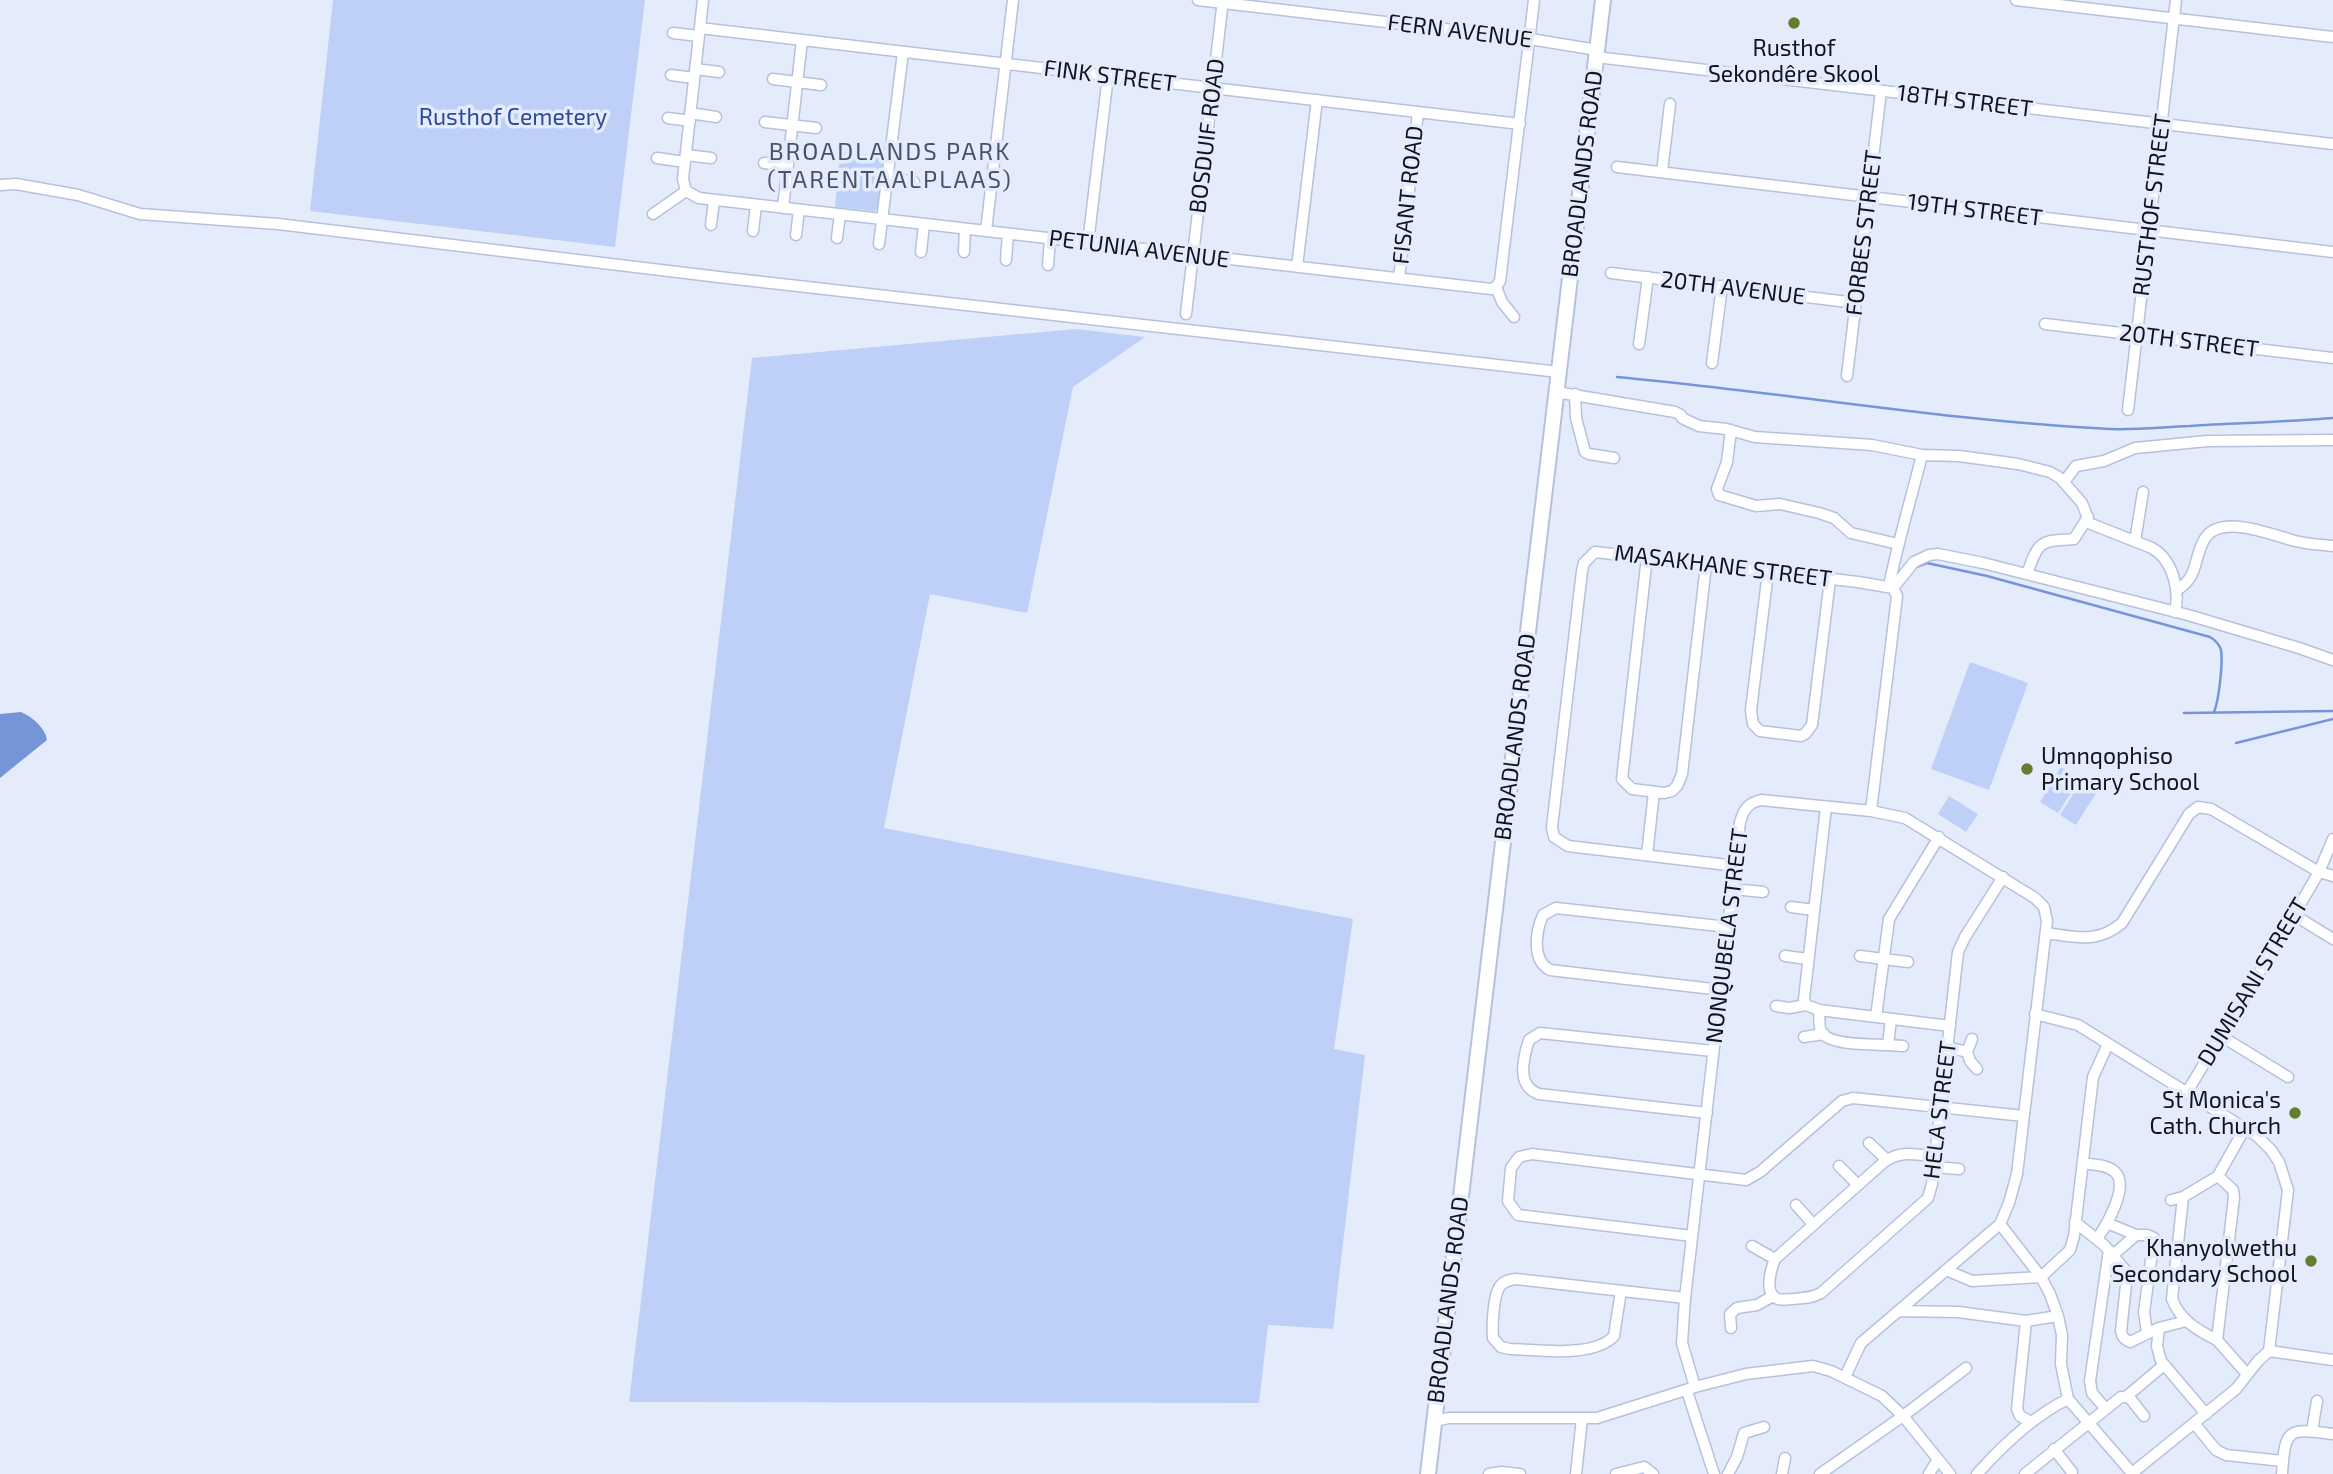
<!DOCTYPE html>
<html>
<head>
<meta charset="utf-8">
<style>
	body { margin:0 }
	canvas { display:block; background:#e4ecfc }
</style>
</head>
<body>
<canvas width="2333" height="1474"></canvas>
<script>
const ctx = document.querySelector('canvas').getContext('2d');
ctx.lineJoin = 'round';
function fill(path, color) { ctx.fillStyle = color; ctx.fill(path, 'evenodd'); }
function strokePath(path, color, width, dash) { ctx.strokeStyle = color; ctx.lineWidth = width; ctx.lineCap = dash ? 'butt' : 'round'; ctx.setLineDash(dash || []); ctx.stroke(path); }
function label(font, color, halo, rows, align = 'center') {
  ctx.font = font + ' "Exo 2",sans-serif'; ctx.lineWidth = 7; ctx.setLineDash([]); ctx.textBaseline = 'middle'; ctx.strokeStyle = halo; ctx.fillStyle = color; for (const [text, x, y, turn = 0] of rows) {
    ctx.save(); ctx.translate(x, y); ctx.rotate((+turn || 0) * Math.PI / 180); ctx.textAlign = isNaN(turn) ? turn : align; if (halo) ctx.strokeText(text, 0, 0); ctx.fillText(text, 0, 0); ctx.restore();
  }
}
const green = new Path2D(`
	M 333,0 L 645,0 L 615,247 L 310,211 Z
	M 840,152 L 885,156 L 880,208 L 874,211 L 835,207 Z
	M 1076,329 L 1145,337 L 1073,387 L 1027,613 L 930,594 L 884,828 L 1353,919 L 1334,1049 L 1365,1055 L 1333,1329 L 1268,1325 L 1259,1403 L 629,1402 L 752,358 Z
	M 1970,662 L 2028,683 L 1989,790 L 1931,769 Z
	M 2061,767 L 2080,779 L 2058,813 L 2040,802 Z
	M 2082,780 L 2098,790 L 2076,825 L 2060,815 Z
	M 1949,796 L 1978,814 L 1966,832 L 1938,814 Z`);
const water = new Path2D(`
	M 21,712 C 33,717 45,728 47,740 L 0,778 L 0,714 Z`);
const stream = new Path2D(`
	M 1617,377 C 1782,392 1945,421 2110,429 C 2136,430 2163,427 2189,426 C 2237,423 2285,422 2333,418
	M 1914,568 L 1927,563 L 1987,576 L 2210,637 C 2215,640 2219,643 2221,650 C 2223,663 2219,700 2214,712
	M 2184,713 L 2333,711
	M 2236,743 L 2333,719`);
const street = new Path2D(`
	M 703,0 L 683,179 L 686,191 L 699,198 L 1491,289 L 1496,287 L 1500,281 L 1534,0
	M 1198,0 L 1530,39 L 1597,50
	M 2016,0 L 2333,37
	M 700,28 L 1520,124
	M 673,33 L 699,36
	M 1596,57 L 2333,144
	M 695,69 L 719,72
	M 671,75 L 694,78
	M 773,79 L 821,85
	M 690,113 L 716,117
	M 668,118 L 690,121
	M 765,122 L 816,128
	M 686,155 L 711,158
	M 657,158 L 685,162
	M 764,163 L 788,166
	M 1617,167 L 2333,252
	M 1662,172 L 1670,104
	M 888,178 L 914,182
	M 0,185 L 16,184 L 78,195 L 140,214 L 278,224 L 727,278 L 1559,372
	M 783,208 L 802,40
	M 653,214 L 686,191
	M 711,225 L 714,200
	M 753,231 L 756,205
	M 986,231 L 1013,0
	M 796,235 L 799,210
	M 837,238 L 840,214
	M 1088,243 L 1108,76
	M 879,244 L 903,52
	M 921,252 L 924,224
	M 964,252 L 965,229
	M 1006,260 L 1008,234
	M 1048,265 L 1050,238
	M 1297,267 L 1317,100
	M 1611,273 L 1856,303
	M 1399,278 L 1418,112
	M 1496,287 L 1502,302 L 1514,317
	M 1186,314 L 1223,0
	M 2045,324 L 2333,358
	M 1639,344 L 1648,277
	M 1712,363 L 1722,286
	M 1847,376 L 1881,91
	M 1556,392 L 1675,412 L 1681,415 L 1682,418 L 1699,426 L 1726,429 L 1755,437 L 1872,445 L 1922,455 L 1959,456 L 2018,464 L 2050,472 L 2060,478 L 2082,503 L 2087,516 L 2086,522 L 2152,548 C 2173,560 2180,590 2175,612
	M 1575,394 L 1576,418 L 1585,452 L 1589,454 L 1614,458
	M 2128,410 L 2176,0
	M 1731,430 L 1727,462 L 1717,489 L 1719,495 L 1756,506 L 1780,504 L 1819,513 L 1834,518 L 1851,533 L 1898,544
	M 2064,482 L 2076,466 L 2104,461 L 2135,448 L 2208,441 L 2333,440
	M 2135,541 L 2143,492
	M 1647,557 L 1622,779 L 1632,789 L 1664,793 L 1672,791 L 1677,786 L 1682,774 L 1706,565
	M 1768,572 L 1751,710 L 1753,724 L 1760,731 L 1801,736 L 1805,734 L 1812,725 L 1830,580
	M 2027,574 C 2039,540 2040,541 2074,539 L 2088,517
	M 1889,586 C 1898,542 1911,499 1922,455
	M 1893,588 L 1914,562 L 1929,555 L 1938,554 L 1983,563 L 2188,615 L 2299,648 L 2333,660
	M 2177,590 C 2199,576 2193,560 2204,540 C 2219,512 2272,535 2295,541 C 2308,544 2320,545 2333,546
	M 1826,807 L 1804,999 L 1806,1005 L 1819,1010 L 1950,1026
	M 1647,855 L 1654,792
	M 1736,866 L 1568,846 L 1554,837 L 1552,827 L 1582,571 L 1584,563 L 1595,552 L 1858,582 L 1893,588 L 1897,596 L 1871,811
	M 1733,889 L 1763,892
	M 1791,907 L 1814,910
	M 2294,915 L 2333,939
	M 2046,933 C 2076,937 2097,944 2122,923 L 2189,814 L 2198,807 L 2211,809 L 2319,872 L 2333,876
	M 1785,956 L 1808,959
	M 1860,956 L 1908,962
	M 1721,990 L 1550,970 C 1531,960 1536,931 1543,915 L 1556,908 L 1728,927
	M 1776,1006 L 1789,1008 L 1806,1005
	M 1819,1010 C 1820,1017 1818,1028 1822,1033 C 1832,1046 1873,1044 1888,1045 L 1891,1019
	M 2035,1014 L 2078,1025 L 2257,1136 L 2271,1150 L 2279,1162 L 2288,1190 L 2269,1351 L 2258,1361 L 2236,1389 L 2131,1474
	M 1876,1017 L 1889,919 L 1939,837
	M 2221,1036 L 2288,1077
	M 1804,1037 L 1824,1034
	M 1888,1045 L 1903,1046
	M 1948,1047 L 1967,1052 L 1970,1061 L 1977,1069
	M 1967,1052 L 1972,1039
	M 2187,1092 L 2294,915 L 2319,872 L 2333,839
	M 1707,1113 L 1539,1094 C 1516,1086 1523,1059 1529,1040 L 1540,1033 L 1713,1051
	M 1869,1143 L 1887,1160
	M 1935,1157 C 1916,1154 1900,1150 1884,1162 L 1775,1259 C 1771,1269 1764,1292 1776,1298 C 1780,1301 1788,1299 1793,1299 C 1804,1298 1812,1298 1821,1293 L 1928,1198 L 1932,1184 L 1958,952 L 1965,937 L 2003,877
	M 2083,1163 C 2093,1165 2107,1164 2115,1172 C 2130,1186 2106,1226 2097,1239
	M 1839,1166 L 1858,1185
	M 1934,1167 L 1959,1169
	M 2218,1176 L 2245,1128
	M 2183,1197 L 2172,1299 C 2180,1320 2197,1330 2217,1340
	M 2171,1200 L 2183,1197 L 2218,1176 L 2233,1190 L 2234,1198 L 2217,1340 L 2247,1374
	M 1796,1205 L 1813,1224
	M 2075,1222 L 2104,1245 L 2126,1271 L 2127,1276 L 2121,1331 C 2122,1337 2124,1339 2130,1342 L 2159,1328 L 2186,1321
	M 2107,1223 L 2136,1235
	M 2000,1224 L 2041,1277 L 2070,1250 L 2074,1236 L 2093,1077 L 2108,1044
	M 1692,1236 L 1518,1215 L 1508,1201 L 1511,1168 L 1519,1157 L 1532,1154 L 1746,1180 L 1760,1172 L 1842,1101 L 1853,1098 L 2024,1116
	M 1752,1246 L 1775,1259
	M 2109,1250 L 2090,1381 L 2092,1393 L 2106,1409 L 2121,1397 L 2129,1397 L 2144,1416
	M 2113,1255 L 2136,1235 L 2147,1235 L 2154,1238 L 2144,1312 L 2147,1333
	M 1946,1270 L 1972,1281 L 2041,1277 L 2050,1294 L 2058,1316 L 2062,1335 L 2061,1364 L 2068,1399 L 2132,1473
	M 1621,1291 L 1614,1336 C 1594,1358 1538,1350 1510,1349 L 1501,1347 L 1493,1338 C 1492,1326 1493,1296 1500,1286 C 1504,1281 1509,1280 1516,1279 L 1685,1298
	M 1898,1311 L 1958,1312 L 2026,1321 L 2058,1316
	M 2026,1321 L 2017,1409 L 2020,1416 L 2031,1422
	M 1731,1328 L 1730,1314 L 1737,1308 L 1757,1305 L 1773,1296
	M 2159,1328 L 2157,1346 L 2161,1361 L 2206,1414
	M 2269,1351 L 2333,1360
	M 1695,1387 L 1682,1343 L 1685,1298 L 1740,822 C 1744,809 1748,803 1761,800 L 1871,811 L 1905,818 L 2035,898 L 2044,907 L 2047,921 L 2017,1174 L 2009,1203 L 2000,1224 L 1861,1343 L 1845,1377
	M 1687,1391 L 1714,1474
	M 2127,1396 L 2164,1365
	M 1434,1421 L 1449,1418 L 1597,1418 L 1695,1387 L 1746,1374 L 1813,1366 L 1831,1371 L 1882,1396 L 1903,1416 L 1950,1474
	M 2194,1423 L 2216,1450 L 2226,1455 L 2283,1461
	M 2312,1431 L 2317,1401
	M 2054,1449 L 2072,1472
	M 1489,1474 L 1501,1472 L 1520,1474
	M 1576,1474 L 1582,1418
	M 1616,1474 L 1644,1467 L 1653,1474
	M 1728,1474 L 1737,1457 L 1744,1433 L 1764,1427
	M 1782,1474 L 1785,1458
	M 1820,1474 L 1903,1416 L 1966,1368
	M 1929,1474 L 1938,1459
	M 1977,1474 C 2003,1445 2033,1416 2068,1399
	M 2025,1474 L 2106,1409
	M 2282,1474 C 2285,1426 2289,1429 2333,1434`);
const secondary = new Path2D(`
	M 1428,1474 L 1603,0`);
const markers = [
	[1794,23,7,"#637c2f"],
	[2027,769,7,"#637c2f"],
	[2295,1113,7,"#637c2f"],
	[2311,1261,7,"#637c2f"]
];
const streetNames = [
	["FERN AVENUE",1460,31,7],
	["FINK STREET",1110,76,7],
	["18TH STREET",1965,101,7],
	["BOSDUIF ROAD",1207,136,-83],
	["BROADLANDS ROAD",1582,174,-83],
	["FISANT ROAD",1408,195,-84],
	["RUSTHOF STREET",2152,205,-83],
	["19TH STREET",1975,210,7],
	["FORBES STREET",1864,233,-83],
	["PETUNIA AVENUE",1139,249,7],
	["20TH AVENUE",1733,288,7],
	["20TH STREET",2189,341,7],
	["MASAKHANE STREET",1723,566,7],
	["BROADLANDS ROAD",1515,737,-83],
	["NONQUBELA STREET",1727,936,-83],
	["DUMISANI STREET",2253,982,-59],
	["HELA STREET",1940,1110,-83],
	["BROADLANDS ROAD",1448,1300,-83]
];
const poiNames = [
	["Rusthof",1794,48,"center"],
	["Sekondêre Skool",1794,74,"center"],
	["Umnqophiso",2041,756,"left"],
	["Primary School",2041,782,"left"],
	["St Monica's",2281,1100],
	["Cath. Church",2281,1126],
	["Khanyolwethu",2297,1248],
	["Secondary School",2297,1274]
];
const parkNames = [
	["Rusthof Cemetery",513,117]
];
const neighbourhoodNames = [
	["BROADLANDS PARK",890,152],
	["(TARENTAALPLAAS)",890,180]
];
fill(green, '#bed0f7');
fill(water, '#7695d9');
strokePath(stream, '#7695d9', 2.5);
strokePath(street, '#b5c2dc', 13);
strokePath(secondary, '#b5c2dc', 18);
strokePath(street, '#fff', 10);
strokePath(secondary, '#fff', 14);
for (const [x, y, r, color] of markers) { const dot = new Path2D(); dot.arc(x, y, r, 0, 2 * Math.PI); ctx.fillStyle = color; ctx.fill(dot); strokePath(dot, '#e4ecfc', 2.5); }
label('23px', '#10141d', '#e4ecfc', streetNames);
label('23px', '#10141d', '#e4ecfc', poiNames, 'right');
label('23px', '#2a4a9a', '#e4ecfc', parkNames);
ctx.letterSpacing = '2px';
label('24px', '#485269', '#e4ecfc', neighbourhoodNames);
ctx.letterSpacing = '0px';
</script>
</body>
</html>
